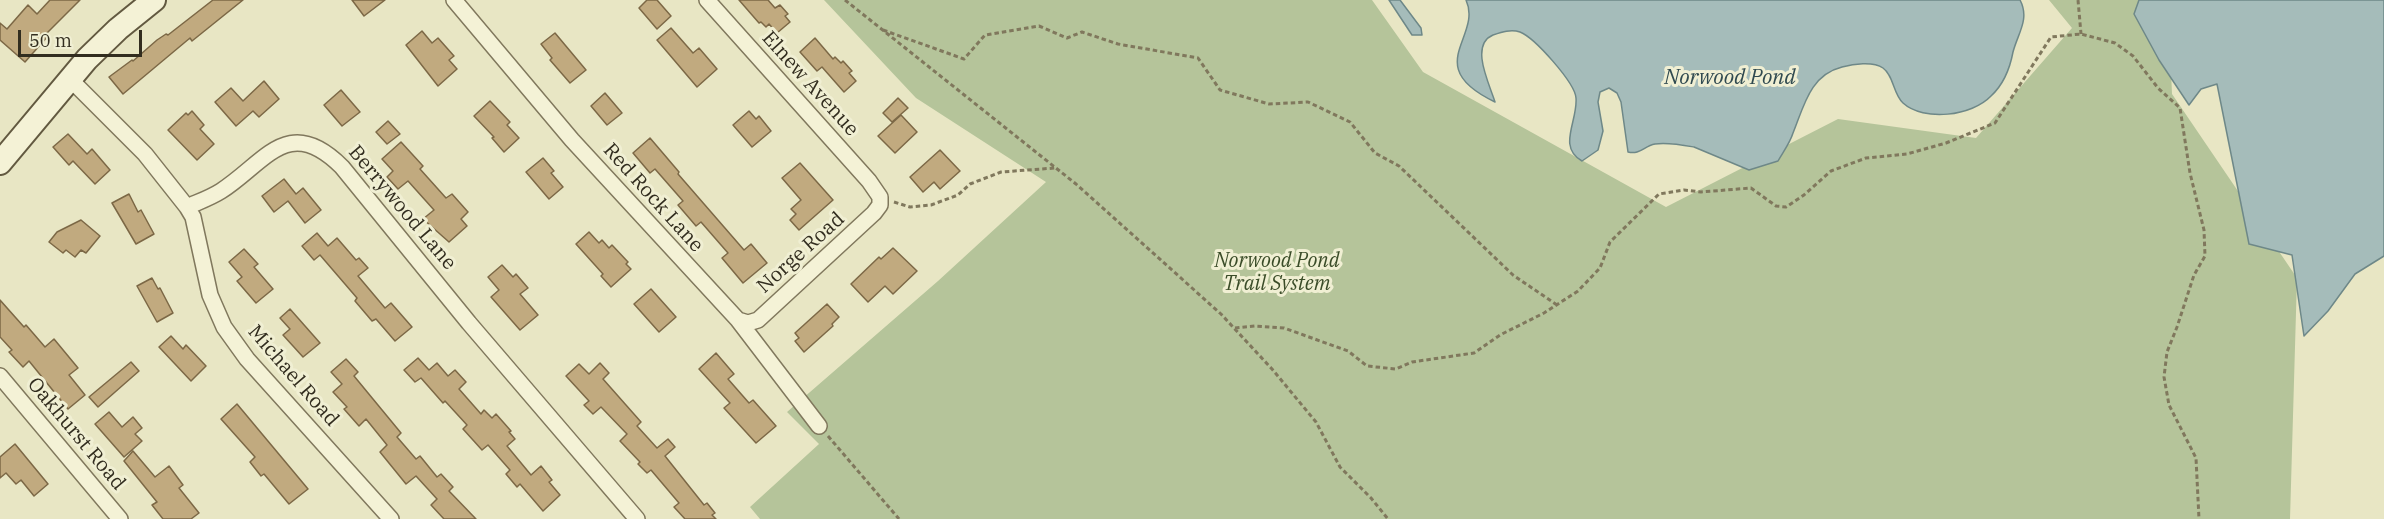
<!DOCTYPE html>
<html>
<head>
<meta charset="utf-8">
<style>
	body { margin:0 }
	#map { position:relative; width:2384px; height:519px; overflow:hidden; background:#e8e6c4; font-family:"IBM Plex Serif",serif }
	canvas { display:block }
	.scale { position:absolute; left:18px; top:30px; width:124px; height:27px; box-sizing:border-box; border:3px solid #322d1f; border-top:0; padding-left:8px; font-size:18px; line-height:21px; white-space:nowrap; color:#322d1f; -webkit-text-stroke:4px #f0efd3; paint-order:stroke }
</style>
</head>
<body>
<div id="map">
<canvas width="2384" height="519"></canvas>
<div class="scale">50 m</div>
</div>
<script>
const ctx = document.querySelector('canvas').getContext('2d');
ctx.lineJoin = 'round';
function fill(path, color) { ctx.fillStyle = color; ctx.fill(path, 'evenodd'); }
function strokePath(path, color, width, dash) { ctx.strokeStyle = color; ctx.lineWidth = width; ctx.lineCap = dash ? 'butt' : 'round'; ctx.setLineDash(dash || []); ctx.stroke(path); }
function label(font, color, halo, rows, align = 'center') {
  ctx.font = font + ' "IBM Plex Serif",serif'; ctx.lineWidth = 6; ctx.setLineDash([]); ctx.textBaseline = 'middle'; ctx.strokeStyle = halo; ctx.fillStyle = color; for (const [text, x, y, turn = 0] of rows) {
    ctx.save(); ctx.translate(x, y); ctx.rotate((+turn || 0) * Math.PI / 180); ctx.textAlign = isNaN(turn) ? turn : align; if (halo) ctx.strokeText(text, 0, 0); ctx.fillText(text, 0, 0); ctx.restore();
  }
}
const green = new Path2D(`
	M 824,0 L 1372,0 L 1423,72 L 1666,207 L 1838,119 L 1976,138 L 2072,28 L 2049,0 L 2168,0 L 2172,94 L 2297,278 L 2290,519 L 760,519 L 750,507 L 819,444 L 787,412 L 938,281 L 1046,182 L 916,98 Z`);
const water = new Path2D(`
	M 1389,0 L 1400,0 L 1421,28 L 1422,35 L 1412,35 Z
	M 1466,0 L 2020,0 C 2030,19 2018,33 2013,52 C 2010,68 2004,84 1991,96 C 1972,116 1924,122 1903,103 C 1893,94 1894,76 1883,68 C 1873,61 1853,64 1842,67 C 1810,75 1804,106 1793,133 C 1790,143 1783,152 1778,161 L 1749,170 L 1694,147 C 1683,145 1667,142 1655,144 C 1644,146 1640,155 1628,152 L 1621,102 L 1617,93 L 1609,88 L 1600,92 L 1598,102 L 1603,131 L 1598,150 L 1582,161 C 1557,147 1578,121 1576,98 C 1575,83 1535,38 1520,32 C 1511,29 1502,32 1493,35 C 1469,45 1490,85 1495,102 C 1420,66 1483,37 1466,0 Z
	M 2139,0 L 2384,0 L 2384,256 L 2355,274 L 2328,311 L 2304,336 L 2292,255 L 2249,244 L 2217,84 L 2201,89 L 2189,105 L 2159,60 L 2134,14 Z`);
const building = new Path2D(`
	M 50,0 L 80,0 L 46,34 L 48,36 L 25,62 L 0,40 L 0,23 L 7,29 L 28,5 L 37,14 Z
	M 213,0 L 243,0 L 192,41 L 190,38 L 123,94 L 109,77 L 132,60 L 133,61 L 157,40 L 166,34 L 168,35 Z
	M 352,0 L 385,0 L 364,16 Z
	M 647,0 L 657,0 L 671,16 L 657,29 L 639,8 Z
	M 739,0 L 768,0 L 775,8 L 780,5 L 788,14 L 785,16 L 790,22 L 777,33 L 769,24 L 766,27 L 761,22 L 759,23 Z
	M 671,28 L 693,53 L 699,48 L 717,69 L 697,87 L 657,40 Z
	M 422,31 L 432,43 L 438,38 L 454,56 L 449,60 L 457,69 L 438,86 L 406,45 Z
	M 555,33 L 586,70 L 570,83 L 550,60 L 552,58 L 541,44 Z
	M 815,38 L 833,59 L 835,57 L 841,63 L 843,61 L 852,71 L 849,73 L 856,81 L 844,92 L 822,67 L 817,71 L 800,52 Z
	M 264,81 L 279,99 L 259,117 L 253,111 L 236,126 L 215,102 L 231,88 L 243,101 Z
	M 341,90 L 360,112 L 342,126 L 324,105 Z
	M 605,93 L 622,113 L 607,125 L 591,106 Z
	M 898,98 L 908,108 L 892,122 L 883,113 Z
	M 490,101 L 510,122 L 507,125 L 519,138 L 504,152 L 492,138 L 494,137 L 474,116 Z
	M 192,111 L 204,125 L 200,129 L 214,144 L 197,160 L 168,130 L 186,113 L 188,115 Z
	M 749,111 L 756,119 L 759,116 L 771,131 L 752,147 L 733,125 Z
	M 901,115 L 917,132 L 895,153 L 878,136 Z
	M 388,121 L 400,134 L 387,144 L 376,132 Z
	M 68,134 L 87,154 L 92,149 L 110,170 L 95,184 L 73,161 L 69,165 L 53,147 Z
	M 650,138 L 679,172 L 678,174 L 744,250 L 751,244 L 767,263 L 743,283 L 722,258 L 728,253 L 701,222 L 696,226 L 678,205 L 683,201 L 655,169 L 650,173 L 633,153 Z
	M 401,142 L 423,166 L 420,169 L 446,198 L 452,194 L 468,212 L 461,219 L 467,226 L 449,242 L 423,219 L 434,210 L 408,181 L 398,189 L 387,177 L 393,171 L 382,159 Z
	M 940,150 L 960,171 L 940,189 L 934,182 L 923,192 L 910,177 Z
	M 543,158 L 554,171 L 551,173 L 563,187 L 549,199 L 526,172 Z
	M 800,163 L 833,200 L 799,230 L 790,220 L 796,214 L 791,209 L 801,200 L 782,178 Z
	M 284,179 L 296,194 L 303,188 L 321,210 L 305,223 L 288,201 L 274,212 L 262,196 Z
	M 129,194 L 138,212 L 141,210 L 154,234 L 136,244 L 112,203 Z
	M 81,220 L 100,236 L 86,253 L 81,250 L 75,257 L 66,250 L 63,253 L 49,242 L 57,232 Z
	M 589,232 L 599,243 L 602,240 L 609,248 L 612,245 L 628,262 L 626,264 L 631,269 L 611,287 L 601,276 L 603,274 L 576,244 Z
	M 317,233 L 328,246 L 337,238 L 356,260 L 359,258 L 368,268 L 358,276 L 385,308 L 391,303 L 412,327 L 395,341 L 376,319 L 372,321 L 355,301 L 357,298 L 320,255 L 314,260 L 302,246 Z
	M 893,248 L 917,271 L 893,294 L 885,286 L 868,302 L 851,284 L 879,257 L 881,259 Z
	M 244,249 L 258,264 L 254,267 L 273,289 L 256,303 L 237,281 L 242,277 L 229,262 Z
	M 502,265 L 513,277 L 516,274 L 528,288 L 520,294 L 538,315 L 520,330 L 491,297 L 499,290 L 488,277 Z
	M 152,278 L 158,289 L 160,288 L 173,313 L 157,322 L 137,286 Z
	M 651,289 L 676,317 L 659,332 L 634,304 Z
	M 0,300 L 24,327 L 26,325 L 45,347 L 54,339 L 78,368 L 69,375 L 85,395 L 68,409 L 29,361 L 23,367 L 9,352 L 12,350 L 0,337 Z
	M 827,304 L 839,317 L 832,324 L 833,326 L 804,352 L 795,341 L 799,338 L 795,333 Z
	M 290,309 L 320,343 L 303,357 L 283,335 L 290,329 L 280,318 Z
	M 171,336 L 183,349 L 186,345 L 206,366 L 191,381 L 159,347 Z
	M 716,353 L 734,374 L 728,379 L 749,403 L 753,400 L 776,426 L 756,443 L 724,408 L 730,403 L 699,369 Z
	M 418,358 L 429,370 L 437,363 L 448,376 L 455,370 L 466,382 L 459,389 L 481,414 L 484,410 L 492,418 L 496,414 L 511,431 L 509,432 L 515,439 L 507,446 L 531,475 L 541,466 L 552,480 L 549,482 L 560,495 L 543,511 L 520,484 L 517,487 L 506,474 L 510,470 L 488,445 L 482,450 L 463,429 L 467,425 L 445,401 L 443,403 L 421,378 L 415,382 L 404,370 Z
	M 346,359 L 358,372 L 354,376 L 401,433 L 397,437 L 416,459 L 420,456 L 437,477 L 441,474 L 453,487 L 449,491 L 476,519 L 444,519 L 431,505 L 437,499 L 416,476 L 406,484 L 380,452 L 387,445 L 366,419 L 359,426 L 344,409 L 347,407 L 333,392 L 342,384 L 331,372 Z
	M 131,362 L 139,371 L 98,407 L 89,397 Z
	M 600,363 L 609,373 L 603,379 L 641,422 L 637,426 L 657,448 L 668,439 L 675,447 L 665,456 L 704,505 L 707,503 L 715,513 L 712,515 L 716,519 L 685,519 L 674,507 L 679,503 L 651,470 L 647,473 L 638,464 L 640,462 L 620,441 L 627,434 L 601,407 L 593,414 L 584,405 L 589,401 L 566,376 L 579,364 L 589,374 Z
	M 237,404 L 308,489 L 289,504 L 264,474 L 261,476 L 250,462 L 255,457 L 221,419 Z
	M 109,412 L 122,427 L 133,417 L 142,428 L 135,434 L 142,441 L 124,457 L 95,424 Z
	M 15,444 L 48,484 L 34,496 L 21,480 L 16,484 L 6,473 L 0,478 L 0,457 Z
	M 133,451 L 155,477 L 169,466 L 183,485 L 179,488 L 199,513 L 191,519 L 163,519 L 152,505 L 157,502 L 124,461 Z`);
const path = new Path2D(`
	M 845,0 L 1076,184 L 1221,314 L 1272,369 L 1316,422 L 1340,467 L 1371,498 L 1388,519
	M 2078,0 L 2081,34
	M 883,30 L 964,59 L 985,35 L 1039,26 L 1067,38 L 1082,32 L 1118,44 L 1198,58 L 1220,90 L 1269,104 L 1308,102 L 1350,122 L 1375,153 L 1399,166 L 1513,275 L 1557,305
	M 894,202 L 910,207 L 931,205 L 958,195 L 970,184 L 1001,172 L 1055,168
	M 1235,328 L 1255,326 L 1284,328 L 1348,351 L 1367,366 L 1396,369 L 1412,362 L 1474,353 L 1500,335 L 1544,313 L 1578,291 L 1600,268 L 1610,242 L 1659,194 L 1684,190 L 1701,192 L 1751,188 L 1776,206 L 1786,207 L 1804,195 L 1831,171 L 1866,158 L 1907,154 L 1946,143 L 1995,123 L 2051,37 L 2081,34 L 2115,43 L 2133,56 L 2158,88 L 2180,108 L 2190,173 L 2204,230 L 2205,256 L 2194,275 L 2177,327 L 2167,352 L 2164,377 L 2169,405 L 2196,458 L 2199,519
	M 828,436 L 899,519`);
const minor = new Path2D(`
	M 454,0 L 572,140 L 738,320 L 819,426
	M 707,0 L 869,181 L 880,197 L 880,205 L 874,213 L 758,320 L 748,323 L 738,320
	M 70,79 L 145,154 L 187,207 C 198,202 210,198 221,191 C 265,163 288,113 342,167 L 469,323 L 637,519
	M 187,207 L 193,217 L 210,295 L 224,327 L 247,359 L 391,519
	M 0,376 L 120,519`);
const secondary = new Path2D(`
	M 0,163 L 87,59 L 118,29 L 154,0`);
const streetNames = [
	["Elnew Avenue",810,84,48],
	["Red Rock Lane",653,198,48],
	["Berrywood Lane",402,208,50],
	["Norge Road",801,253,-42],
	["Michael Road",293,376,49],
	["Oakhurst Road",76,434,50]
];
const parkNames = [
	["Norwood Pond",1277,261],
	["Trail System",1277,284]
];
const waterNames = [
	["Norwood Pond",1730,78]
];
fill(green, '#b5c49a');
fill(water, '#a5bcba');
strokePath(water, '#6e8888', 1.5);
fill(building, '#c1aa7f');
strokePath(building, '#7c6846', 1.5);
strokePath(minor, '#80785d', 18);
strokePath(secondary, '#625940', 26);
strokePath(path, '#80785d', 3, [4.5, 3]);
strokePath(minor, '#f4f2d6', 15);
strokePath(secondary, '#f4f2d6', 22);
label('20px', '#322d1f', '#f0efd3', streetNames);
label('italic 20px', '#3a4c28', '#f0efd3', parkNames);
label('italic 21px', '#304a50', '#f0efd3', waterNames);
</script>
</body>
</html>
